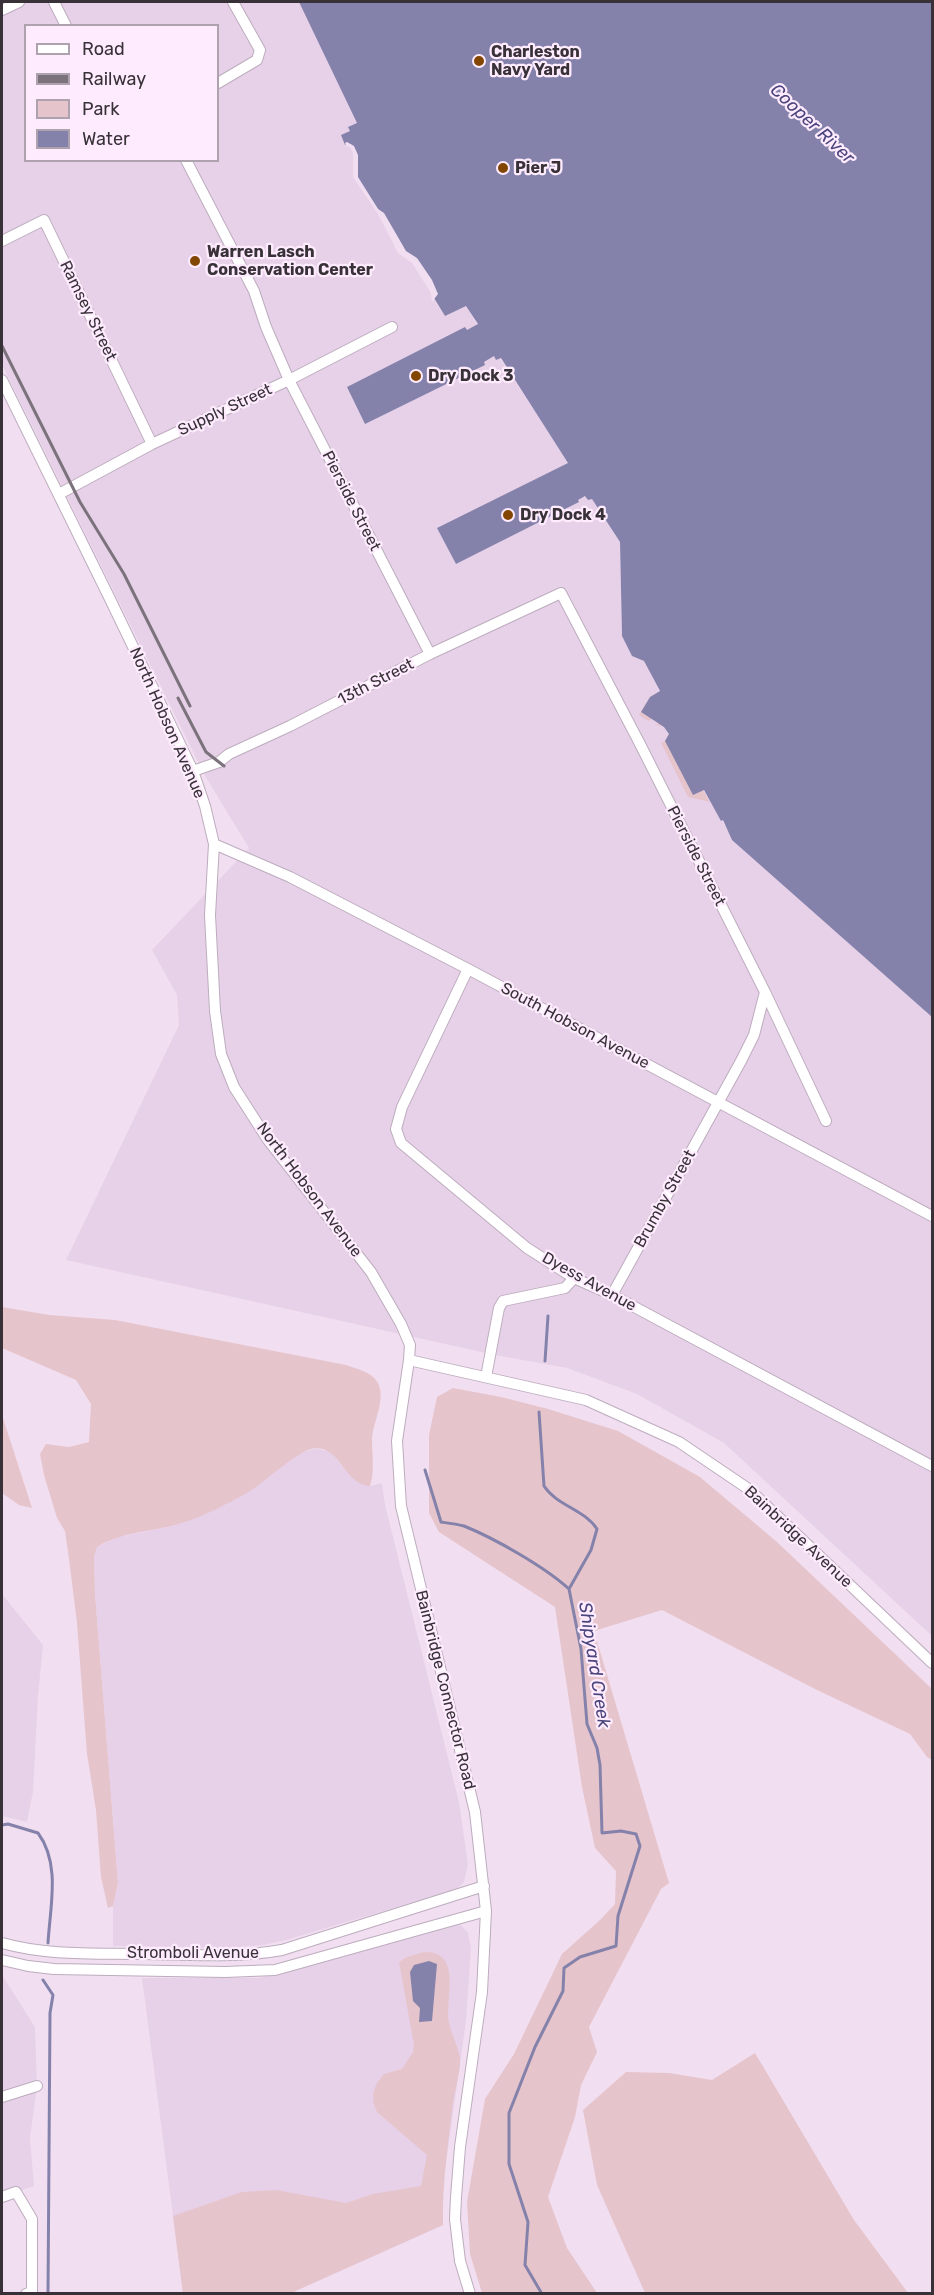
<!DOCTYPE html>
<html>
<head>
<meta charset="utf-8">
<style>
	body { margin:0 }
	#map { position:relative; width:934px; height:2295px; overflow:hidden; background:#f1dff1; font-family:Rubik,sans-serif }
	canvas { display:block }
	.frame { position:absolute; inset:0; border:3px solid #383238; pointer-events:none }
	.legend { position:absolute; left:24px; top:24px; width:195px; height:138px; box-sizing:border-box; background:#feecfe; border:2px solid #afa2af; margin:0; padding:8px 10px; list-style:none; font-size:18px; color:#383238 }
	.legend li { display:flex; align-items:center; gap:12px; height:30px }
	.legend b { width:30px; border:2px solid #afa2af }
</style>
</head>
<body>
<div id="map">
<canvas width="934" height="2295"></canvas>
<div class="frame"></div>
<ul class="legend">
<li><b style="height:8px;background:#fff"></b>Road</li>
<li><b style="height:8px;background:#7c727c"></b>Railway</li>
<li><b style="height:16px;background:#e6c4cb"></b>Park</li>
<li><b style="height:16px;background:#8482ab"></b>Water</li>
</ul>
</div>
<script>
const ctx = document.querySelector('canvas').getContext('2d');
ctx.lineJoin = 'round';
function fill(path, color) { ctx.fillStyle = color; ctx.fill(path, 'evenodd'); }
function strokePath(path, color, width, dash) { ctx.strokeStyle = color; ctx.lineWidth = width; ctx.lineCap = dash ? 'butt' : 'round'; ctx.setLineDash(dash || []); ctx.stroke(path); }
function label(font, color, halo, rows, align = 'center') {
  ctx.font = font + ' Rubik,sans-serif'; ctx.lineWidth = 4.5; ctx.setLineDash([]); ctx.textBaseline = 'middle'; ctx.strokeStyle = halo; ctx.fillStyle = color; for (const [text, x, y, turn = 0] of rows) {
    ctx.save(); ctx.translate(x, y); ctx.rotate((+turn || 0) * Math.PI / 180); ctx.textAlign = isNaN(turn) ? turn : align; if (halo) ctx.strokeText(text, 0, 0); ctx.fillText(text, 0, 0); ctx.restore();
  }
}
const built = new Path2D(`
	M 2,2 L 299,2 L 334,73 L 615,202 L 351,144 L 415,261 L 434,292 L 434,299 L 445,316 L 466,305 L 497,360 L 500,358 L 569,463 L 438,528 L 456,564 L 578,502 L 578,500 L 585,496 L 588,500 L 592,499 L 620,542 L 622,636 L 632,656 L 644,661 L 660,692 L 650,697 L 641,712 L 659,724 L 695,713 L 693,795 L 703,790 L 733,838 L 932,1017 L 932,1636 L 724,1443 L 637,1394 L 567,1368 L 495,1355 L 66,1260 L 179,1025 L 177,995 L 152,950 L 249,848 L 205,776 L 2,365 ZM 26,26 L 218,26 L 218,160 L 26,160 Z
	M 316,1448 L 331,1452 L 342,1466 L 370,1486 L 382,1483 L 385,1505 L 459,1802 L 468,1865 L 464,1882 L 457,1889 L 448,1892 L 286,1940 L 264,1945 L 229,1948 L 113,1946 L 113,1906 L 118,1883 L 95,1594 L 94,1557 L 97,1547 L 118,1537 L 173,1526 L 227,1504 L 300,1453 Z
	M 2,1594 L 43,1645 L 38,1696 L 33,1792 L 27,1822 L 2,1816 Z
	M 455,1923 L 462,1926 L 468,1933 L 471,1948 L 466,2021 L 442,2192 L 443,2225 L 291,2293 L 183,2293 L 142,1978 L 258,1978 L 291,1971 Z
	M 2,1975 L 35,2027 L 37,2086 L 30,2138 L 34,2186 L 2,2197 Z`);
const green = new Path2D(`
	M 657,693 L 698,792 L 703,790 L 710,802 L 688,797 L 661,743 L 665,741 L 669,734 L 664,726 L 655,725 L 666,719 L 663,714 L 648,721 L 639,715 L 650,697 Z
	M 2,1307 L 49,1315 L 115,1320 L 346,1365 C 357,1369 372,1372 378,1383 C 386,1400 373,1422 372,1439 C 372,1455 375,1471 370,1486 C 345,1485 341,1448 316,1448 C 300,1448 264,1483 247,1493 C 224,1506 198,1519 172,1526 C 146,1532 120,1533 97,1547 L 94,1557 L 95,1594 L 118,1883 L 113,1906 L 108,1908 L 101,1877 L 96,1810 L 87,1754 L 77,1623 L 69,1559 L 65,1531 L 57,1518 L 44,1475 L 40,1454 L 46,1444 L 69,1447 L 89,1442 L 91,1404 L 76,1380 L 2,1348 Z
	M 453,1388 L 501,1397 L 548,1409 L 618,1431 L 700,1477 L 777,1542 L 932,1689 L 932,1760 L 927,1757 L 910,1734 L 815,1689 L 662,1610 L 594,1631 L 669,1883 L 661,1889 L 589,2027 L 597,2052 L 581,2085 L 575,2117 L 548,2197 L 567,2248 L 597,2293 L 482,2293 L 470,2254 L 467,2202 L 485,2099 L 514,2054 L 562,1954 L 600,1920 L 615,1904 L 616,1871 L 595,1848 L 582,1787 L 555,1607 L 439,1532 L 429,1513 L 429,1435 L 437,1397 Z
	M 2,1415 L 32,1508 L 19,1505 L 2,1493 Z
	M 424,1952 C 463,1951 445,1998 449,2022 C 451,2035 460,2049 460,2061 C 460,2074 455,2089 453,2102 C 448,2143 442,2184 443,2225 L 291,2293 L 183,2294 L 173,2216 L 242,2192 L 276,2190 L 346,2203 L 373,2194 L 421,2186 L 427,2155 L 377,2112 C 370,2097 373,2086 384,2074 L 402,2069 L 413,2052 L 414,2045 L 399,1962 L 407,1957 Z
	M 755,2053 L 854,2220 L 908,2293 L 645,2293 L 597,2185 L 583,2110 L 626,2072 L 669,2073 L 712,2080 Z`);
const water = new Path2D(`
	M 299,2 L 932,2 L 932,1017 L 732,840 L 723,820 L 721,821 L 704,790 L 693,795 L 665,741 L 669,734 L 664,727 L 641,712 L 650,697 L 660,691 L 644,661 L 632,656 L 622,636 L 620,542 L 592,499 L 588,500 L 585,496 L 578,500 L 579,502 L 456,564 L 437,528 L 568,463 L 501,358 L 496,360 L 494,356 L 484,362 L 485,365 L 365,424 L 347,387 L 465,327 L 467,330 L 478,324 L 466,306 L 445,316 L 434,298 L 434,292 L 415,261 L 400,251 L 380,212 L 355,175 L 356,154 L 351,144 L 345,145 L 341,135 L 350,131 L 348,127 L 357,123 Z
	M 429,1961 L 437,1964 L 432,2021 L 419,2022 L 420,2008 L 413,2001 L 410,1972 L 414,1965 Z`);
const pier = new Path2D(`
	M 347,142 L 354,146 L 358,155 L 358,177 L 378,209 L 384,213 L 406,251 L 417,258 L 432,280 L 438,294 L 432,302 L 431,293 L 412,263 L 398,253 L 378,214 L 353,177 L 353,153 L 350,147 L 346,146 L 345,143 Z`);
const stream = new Path2D(`
	M 545,1361 L 548,1316
	M 539,1412 L 544,1486 C 557,1506 584,1509 597,1529 L 591,1550 L 569,1589 L 581,1649 L 587,1724 L 597,1748 L 600,1765 L 602,1833 L 621,1831 L 636,1834 L 640,1846 L 618,1916 L 616,1946 L 580,1957 L 564,1968 L 563,1991 L 535,2047 L 509,2113 L 509,2164 L 528,2222 L 525,2265 L 542,2294
	M 425,1470 L 441,1522 C 448,1523 456,1524 464,1526 C 494,1538 545,1567 569,1589
	M 2,1825 L 8,1824 L 38,1833 C 61,1864 50,1907 48,1943
	M 43,1980 L 53,1995 L 50,2013 L 48,2294`);
const minor = new Path2D(`
	M 54,2 L 66,26
	M 2,10 L 19,2
	M 218,83 L 257,60 L 260,50 L 233,2
	M 186,160 L 254,291 L 266,327 L 289,380 L 430,654
	M 2,241 L 44,220 L 152,444
	M 2,380 L 109,597 L 193,771 L 205,806 L 214,844 L 210,915 L 215,1011 L 221,1054 L 234,1087 L 268,1140 L 371,1272 L 401,1324 L 410,1345 L 409,1360 L 397,1441 L 401,1506 L 475,1812 L 486,1911 L 482,1992 L 460,2147 L 456,2197 L 455,2219 L 460,2261 L 470,2294
	M 59,494 L 152,444 L 289,380 L 392,327
	M 193,771 L 219,762 L 229,754 L 290,726 L 430,654 L 561,593 L 640,744 L 765,992 L 826,1121
	M 214,844 L 290,877 L 468,969 L 932,1216
	M 468,969 L 402,1107 L 396,1129 L 401,1143 L 527,1248 L 574,1278 L 612,1295 L 932,1466
	M 612,1295 L 741,1061 L 754,1035 L 765,992
	M 409,1360 L 586,1400 L 679,1442 L 750,1490 L 932,1663
	M 486,1377 L 499,1308 L 503,1301 L 565,1288 L 574,1278
	M 2,1943 C 48,1956 96,1953 144,1954 C 190,1955 237,1958 282,1950 L 484,1886
	M 2,1960 L 28,1966 L 54,1969 L 225,1972 L 275,1970 L 486,1911
	M 2,2097 L 37,2086
	M 2,2197 L 16,2192 L 32,2219 L 32,2292 L 26,2294`);
const rail = new Path2D(`
	M 2,346 L 80,502 L 124,574 L 190,706
	M 178,698 L 206,752 L 224,766`);
const markers = [
	[479,61,6,"#824600"],
	[503,168,6,"#824600"],
	[195,261,6,"#824600"],
	[416,376,6,"#824600"],
	[508,515,6,"#824600"]
];
const poiNames = [
	["Charleston",491,52],
	["Navy Yard",491,70],
	["Pier J",515,168],
	["Warren Lasch",207,252],
	["Conservation Center",207,270],
	["Dry Dock 3",428,376],
	["Dry Dock 4",520,515]
];
const streetNames = [
	["Ramsey Street",88,311,64],
	["Supply Street",225,410,-25],
	["Pierside Street",351,501,63],
	["13th Street",376,682,-27],
	["North Hobson Avenue",167,723,66],
	["Pierside Street",696,856,63],
	["South Hobson Avenue",575,1026,28],
	["North Hobson Avenue",309,1190,53],
	["Brumby Street",665,1199,-61],
	["Dyess Avenue",589,1282,29],
	["Bainbridge Avenue",798,1537,43],
	["Bainbridge Connector Road",445,1690,76],
	["Stromboli Avenue",193,1953]
];
const waterNames = [
	["Cooper River",812,124,43],
	["Shipyard Creek",594,1665,81]
];
fill(built, '#e7d1e8');
fill(green, '#e6c4cb');
fill(water, '#8482ab');
fill(pier, '#f1dff1');
strokePath(stream, '#8482ab', 3);
strokePath(minor, '#bdacbe', 12);
strokePath(minor, '#fff', 10);
strokePath(rail, '#7c727c', 3);
for (const [x, y, r, color] of markers) { const dot = new Path2D(); dot.arc(x, y, r, 0, 2 * Math.PI); ctx.fillStyle = color; ctx.fill(dot); strokePath(dot, '#feecfe', 2); }
label('bold 16px', '#383238', '#feecfe', poiNames, 'left');
label('16px', '#383238', '#feecfe', streetNames);
label('italic 18px', '#4b457d', '#feecfe', waterNames);
</script>
</body>
</html>
